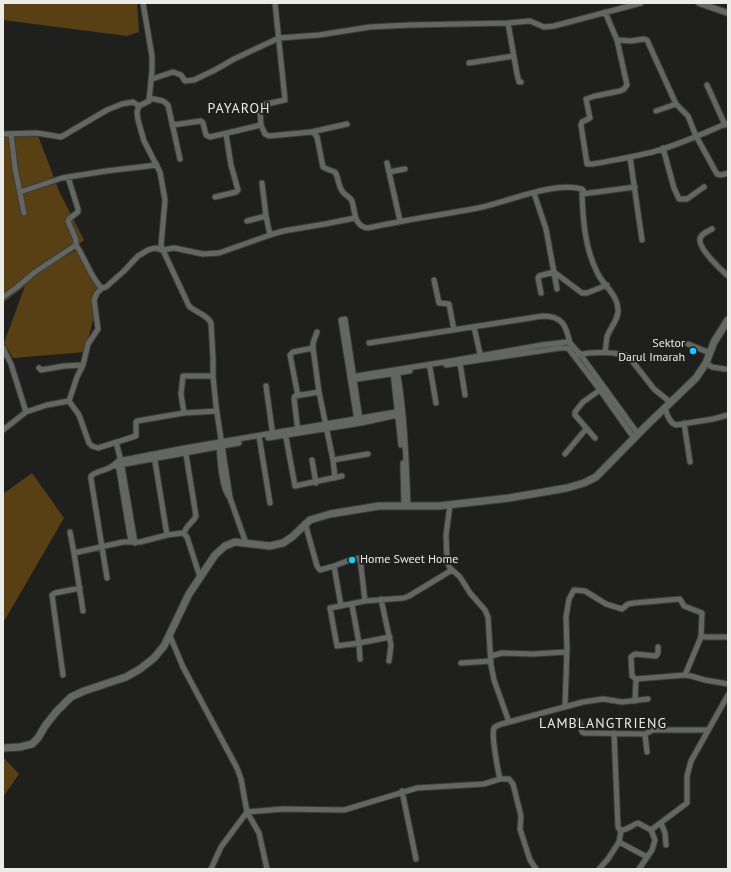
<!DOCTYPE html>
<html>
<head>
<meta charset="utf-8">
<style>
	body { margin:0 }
	#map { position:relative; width:731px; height:872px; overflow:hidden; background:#1f201d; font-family:"PT Sans",sans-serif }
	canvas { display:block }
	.frame { position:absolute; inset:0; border:4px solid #ebecea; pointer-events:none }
</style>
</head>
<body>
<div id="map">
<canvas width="731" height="872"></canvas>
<div class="frame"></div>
</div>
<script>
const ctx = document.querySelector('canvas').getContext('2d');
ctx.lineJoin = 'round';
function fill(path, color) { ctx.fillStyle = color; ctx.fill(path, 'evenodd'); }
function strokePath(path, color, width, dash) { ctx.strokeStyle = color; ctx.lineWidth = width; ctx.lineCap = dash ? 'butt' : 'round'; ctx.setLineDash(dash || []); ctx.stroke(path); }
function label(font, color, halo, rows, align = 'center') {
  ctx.font = font + ' "PT Sans",sans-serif'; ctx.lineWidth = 3.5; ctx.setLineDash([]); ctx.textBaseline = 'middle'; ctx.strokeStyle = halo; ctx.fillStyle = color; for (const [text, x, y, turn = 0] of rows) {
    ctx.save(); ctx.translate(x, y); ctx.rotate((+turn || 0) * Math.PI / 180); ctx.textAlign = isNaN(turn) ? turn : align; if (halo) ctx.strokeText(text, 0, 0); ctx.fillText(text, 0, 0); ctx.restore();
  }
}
const forest = new Path2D(`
	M 3,3 L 137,3 L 139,32 L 127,36 L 3,20 Z
	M 37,133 L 59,191 L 84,240 L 60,259 L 76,250 L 101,288 L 85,352 L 13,358 L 4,343 L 25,286 L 3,303 L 3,134 Z
	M 32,473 L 64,518 L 3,623 L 3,494 Z
	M 3,757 L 19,774 L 3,797 Z`);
const minor = new Path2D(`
	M 143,3 L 152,56 L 152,70 L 149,101 L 139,106 L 137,112 L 138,120 L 144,141 L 160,172 L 165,200 L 161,246 L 189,306 C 195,312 208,315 211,323 L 213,358 L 213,376 L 216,406 L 230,498 L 246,543
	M 605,12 L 617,40 L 627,85 L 624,89 L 620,91 L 595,96 L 586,99 L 590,118 L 582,122 L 581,125 L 587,164 L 593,164 C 614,160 635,157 656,151 C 681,144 704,133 728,123
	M 508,23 L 517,74 L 519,82 L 521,82
	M 617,40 L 631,41 L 644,39 L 647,40 L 676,104 L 688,116 L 696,136 L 717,174 L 721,175 L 728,173
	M 469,63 L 514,56
	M 152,79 L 173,72 L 181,75 L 185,81 L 194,80 L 215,70 L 234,59 L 279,38 L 319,35 L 370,27 L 410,25 L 508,23 L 530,21 L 544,27 L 554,26 L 641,3
	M 707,85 L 725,125
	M 149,101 L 149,98 L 163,101 L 168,105 L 180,159
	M 656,111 L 676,104
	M 172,125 L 201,121 L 203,123 L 206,135 L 210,137 L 261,125 L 265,134 L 269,136 L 311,132 L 314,133 L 317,137 L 323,167 L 327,169 L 335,172 C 339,178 338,187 343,192 C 345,196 350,196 352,201 C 355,211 354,227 368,228 C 404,220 441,215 478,208 C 507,202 554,181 582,189 L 584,192 L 582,194 C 583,221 585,248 597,272 C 603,286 617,293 618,309 C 619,320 610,327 607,337 C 606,342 606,348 605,352
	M 261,125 L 260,111 L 262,105 L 285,100 L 275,3
	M 311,132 L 347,124
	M 3,134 L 37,133 L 61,137 L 107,110 L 122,104 L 133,102 L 139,106
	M 11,134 L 15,168 L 24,213
	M 663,148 L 674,188 L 679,199 L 687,199 L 704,187
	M 630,157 L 642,240
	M 387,163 L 400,221
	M 389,172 L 405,169
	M 262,183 L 266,216
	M 20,192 L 62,178 L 106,171 L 157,165
	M 534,193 L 546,229 L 557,289
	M 582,194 L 635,187
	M 215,197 L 236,192 L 238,190 L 231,165 L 226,134
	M 712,229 C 707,232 700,234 700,240 C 699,249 721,270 728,276
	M 270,235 L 283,231 L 325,224 L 355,218
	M 76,245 C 84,256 93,282 102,288 L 106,287 L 124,271 L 138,256 L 148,250 L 155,248 L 163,250 L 174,248 L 203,254 L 219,253 L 270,235 L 266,216 L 247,221
	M 434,280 L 439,303 L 449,304 L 454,330
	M 541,293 L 538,278 L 539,276 L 554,272 L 582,293 L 587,293 L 607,285
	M 3,297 L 16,288 L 35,272 L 76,245 L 76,240 L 68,221 L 70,218 L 78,212 L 78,209 L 68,177
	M 474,327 L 481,358
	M 317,332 L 313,343 L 313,348 L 319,392 L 333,460 L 335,478
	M 369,343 L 543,316 C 563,316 566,326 570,343
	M 688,344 L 710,353
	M 3,348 L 11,364 L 26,412
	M 578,355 C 591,352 617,351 629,357 L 654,389 L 670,402
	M 460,363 L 465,395
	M 706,363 L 712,367 L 725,369
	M 446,365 L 560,348 L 568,348 L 600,390 L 634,438
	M 39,368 L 41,370 L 64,366 L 83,365
	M 430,368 L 436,403
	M 397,370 C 405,415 406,461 408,506
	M 393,371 L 401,445
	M 350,377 L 445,362 L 542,345 L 567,342 L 570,343 L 580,354 L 638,434
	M 351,380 L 410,371
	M 266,386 L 273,436
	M 298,396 L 290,355 L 293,352 L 313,348
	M 69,401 L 77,377 L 83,365 L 88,344 L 98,329 L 94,300 L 97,293 L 102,288
	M 665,408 C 667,414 669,423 676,425 L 713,419 L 728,415
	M 184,413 L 181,394 L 183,376 L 213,376
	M 357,420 L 341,320 L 345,319 L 360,420
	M 684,423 L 690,462
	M 3,430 L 26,412 L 47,405 L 69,401 L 79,415 L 89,443 L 92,446 L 98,448 L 136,436 L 136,422 L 137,421 L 184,413 L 217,411
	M 285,432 L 295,486 L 342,476
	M 298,432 L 294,398 L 295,396 L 319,392
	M 259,436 L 270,503
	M 268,438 L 361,423 L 402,414
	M 595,438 L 575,415 L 575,412 L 583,402 L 600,390
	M 116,442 L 121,461 L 135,543
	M 219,444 C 220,457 221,488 230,498
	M 565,454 L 586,429
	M 154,455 L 167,535
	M 312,460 L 316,483
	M 333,460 L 368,454
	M 118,463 L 131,542
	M 403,463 L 404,506
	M 114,466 L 239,443
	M 450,505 L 446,535 L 447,562 L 450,568 L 460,577 L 470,593 L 485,610 L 488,617 L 491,665 L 494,680 L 509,722 L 583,702 L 603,699 L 622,702 L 648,699
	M 305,523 L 317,566 L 320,570 L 334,566 L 341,606
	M 70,532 L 74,553
	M 184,533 C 187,524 193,523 196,516 L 185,448
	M 334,566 L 347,561 L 360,558 L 365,601
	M 107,578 L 91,479 L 91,476 C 99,469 109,472 118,461 L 185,448 L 402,411
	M 381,599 L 391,645 L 389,661
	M 352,605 L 359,643 L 337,646 L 330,608 L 365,601 L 404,598 L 409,596 L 452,570
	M 83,611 L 74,553 L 123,542 L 140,542 L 167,535 L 183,533 L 187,537 L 200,577
	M 170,636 L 183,667 L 237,768 L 241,779 L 247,812 L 259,833 L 267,869
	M 491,656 L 502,653 L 532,654 L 567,652
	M 360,659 L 359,643 L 390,637
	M 461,663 L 491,661
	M 63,675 L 52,595 L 55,593 L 80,588
	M 685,675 L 701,637 L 728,637
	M 636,679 L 632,676 L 631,657 L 635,654 L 656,656 L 658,653 L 658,647
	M 635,701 L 636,679 L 685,675 L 691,676 L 705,680 L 728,684
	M 565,707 L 567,649 L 566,617 L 569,599 L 574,590 L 585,591 L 606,604 L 622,609 L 628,604 L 634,603 L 680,599 L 684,606 L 702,613 L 701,637
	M 579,720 L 582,732 L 584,733 L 645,734 L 653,730 L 708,730
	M 509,722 C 505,723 496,725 494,728 C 491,734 498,771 500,779 L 509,779 L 513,784 L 521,816 L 520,829 L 530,860 L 536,869
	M 614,733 L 618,827 L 620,830 C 626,831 632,825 638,823 L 651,830 L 687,803 L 687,776 L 691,761 L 728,695
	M 645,734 L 647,752
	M 402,791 L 416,859
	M 661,823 L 665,833 L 666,845
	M 619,842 L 647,857
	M 211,869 L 221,847 L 247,812 L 283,809 L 344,810 L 417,788 L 484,784 L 500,779
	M 599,869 L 608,859 L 619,842 L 621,831
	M 639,869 L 652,850 L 655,840 L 651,830`);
const tertiary = new Path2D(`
	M 699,3 L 728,13`);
const secondary = new Path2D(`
	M 3,748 L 20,747 L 32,744 L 38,738 L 45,726 L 56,712 L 71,697 L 84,691 L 126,677 L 140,669 L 154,658 L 164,646 L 189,594 L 215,555 L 225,546 L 235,542 L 270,546 L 283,543 L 292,537 L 310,520 L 330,514 L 379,506 L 439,506 L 509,498 L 567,488 L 584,483 L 596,477 L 646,426 L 696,378 L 706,363 L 714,342 L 728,320`);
const markers = [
	[693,351,4,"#19cafc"],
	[352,560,4,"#19cafc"]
];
const poiNames = [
	["Sektor",685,344],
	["Darul Imarah",685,358],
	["Home Sweet Home",360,560,"left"]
];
const quarterNames = [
	["PAYAROH",239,109],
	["LAMBLANGTRIENG",603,724]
];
fill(forest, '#584014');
strokePath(minor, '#3b3c39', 7);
strokePath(tertiary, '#3b3c39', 8);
strokePath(secondary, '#3b3c39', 9);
strokePath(minor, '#646662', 5);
strokePath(tertiary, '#646662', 6);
strokePath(secondary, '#646662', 7);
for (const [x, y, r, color] of markers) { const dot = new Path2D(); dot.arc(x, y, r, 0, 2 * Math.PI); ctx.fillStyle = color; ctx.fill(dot); strokePath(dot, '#1f201d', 1.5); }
label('12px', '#ebecea', '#1f201d', poiNames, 'right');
ctx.letterSpacing = '1px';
label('14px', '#ebecea', '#1f201d', quarterNames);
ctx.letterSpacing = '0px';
</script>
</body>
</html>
